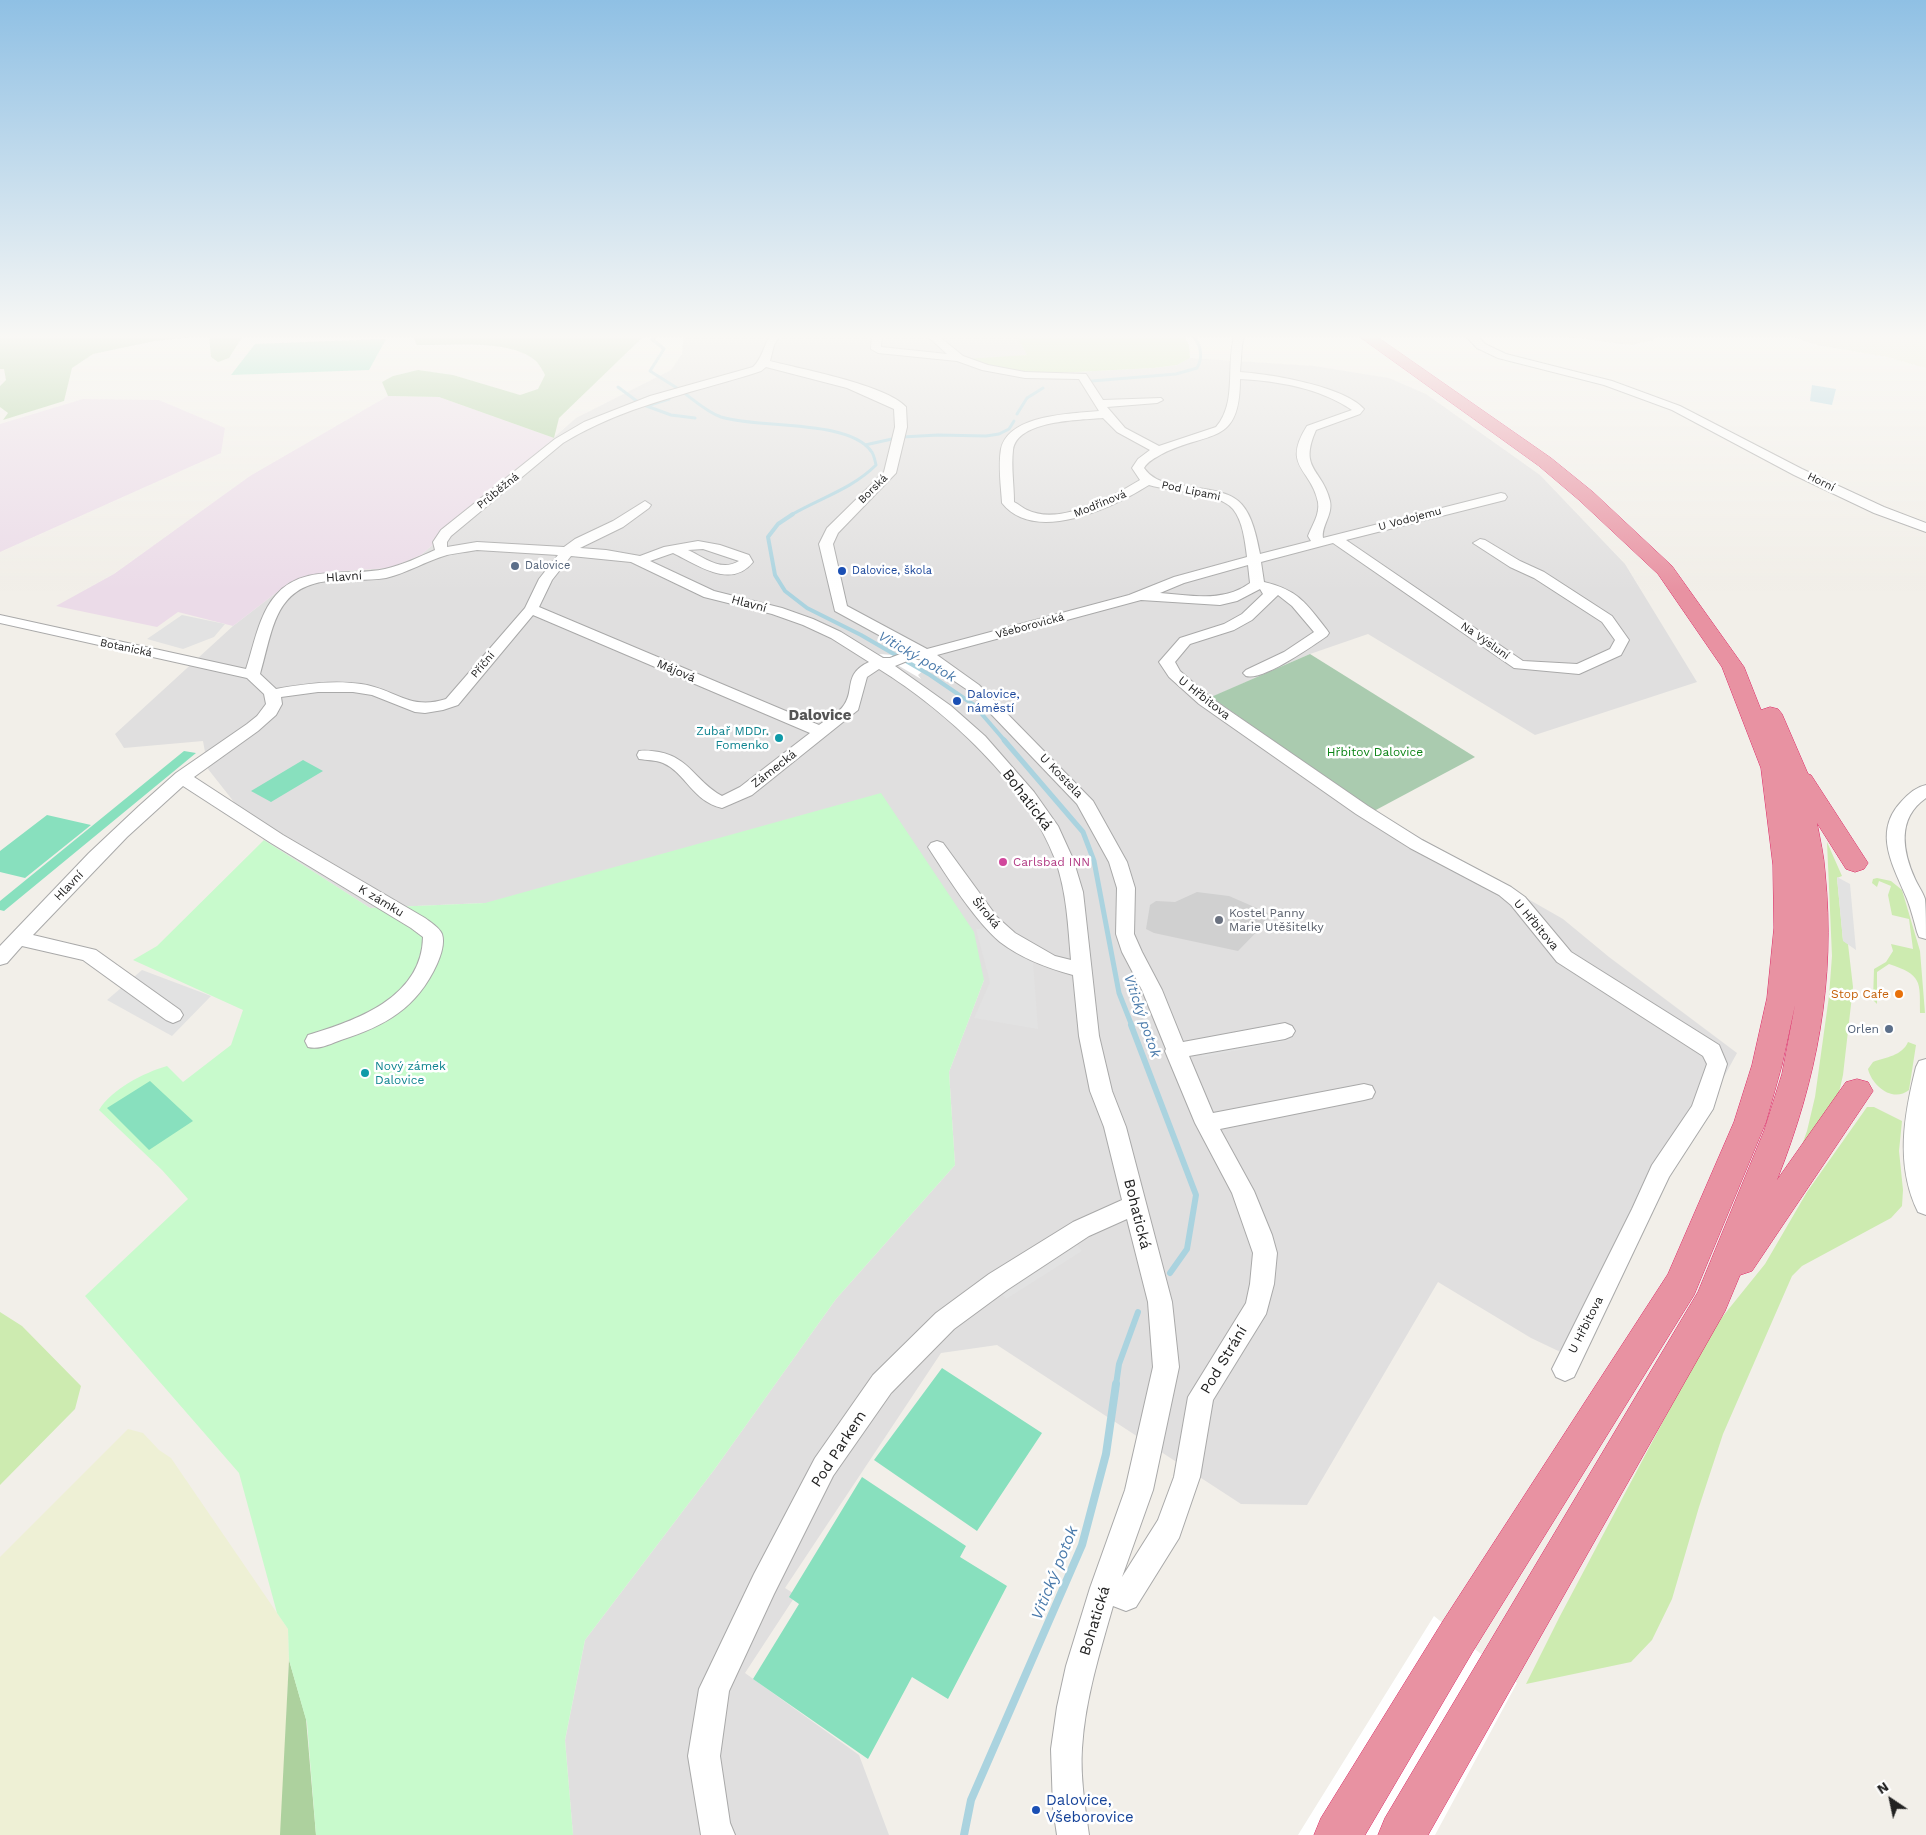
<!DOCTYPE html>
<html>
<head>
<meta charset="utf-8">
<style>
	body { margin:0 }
	#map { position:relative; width:1926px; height:1835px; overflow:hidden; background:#f2efe9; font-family:"Work Sans",sans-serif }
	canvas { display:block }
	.north { position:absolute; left:1866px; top:1775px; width:50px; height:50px; -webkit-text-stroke:4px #fff; paint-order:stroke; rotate:326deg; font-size:14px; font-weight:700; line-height:20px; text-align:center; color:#222 }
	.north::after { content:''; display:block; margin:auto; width:18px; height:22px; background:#222; clip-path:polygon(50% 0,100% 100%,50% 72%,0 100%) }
</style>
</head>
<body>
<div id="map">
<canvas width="1926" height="1835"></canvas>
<div class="north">N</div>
</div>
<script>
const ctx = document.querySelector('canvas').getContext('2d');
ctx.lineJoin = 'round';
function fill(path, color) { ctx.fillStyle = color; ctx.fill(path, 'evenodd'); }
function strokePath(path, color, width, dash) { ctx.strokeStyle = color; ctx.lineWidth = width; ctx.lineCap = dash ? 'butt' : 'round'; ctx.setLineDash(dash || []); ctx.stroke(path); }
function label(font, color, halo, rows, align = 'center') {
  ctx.font = font + ' "Work Sans",sans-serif'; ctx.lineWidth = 5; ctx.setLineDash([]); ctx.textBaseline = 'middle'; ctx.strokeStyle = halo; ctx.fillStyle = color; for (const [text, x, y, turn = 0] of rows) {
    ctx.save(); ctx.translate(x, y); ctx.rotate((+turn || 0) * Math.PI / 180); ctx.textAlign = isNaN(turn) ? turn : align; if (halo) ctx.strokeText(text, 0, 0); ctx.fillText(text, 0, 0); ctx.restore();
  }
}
const residential = new Path2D(`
	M 684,334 L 1016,334 L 1027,355 L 981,364 L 1037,374 L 1154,368 L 1177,365 L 1190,358 L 1314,366 L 1389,378 L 1426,394 L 1540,475 L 1625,564 L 1697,682 L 1535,735 L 1368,634 L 1310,654 L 1212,697 L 1374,811 L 1563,919 L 1609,957 L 1737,1053 L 1571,1357 L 1531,1338 L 1438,1282 L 1307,1505 L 1241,1504 L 997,1345 L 941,1353 L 785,1588 L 796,1595 L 745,1673 L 859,1755 L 889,1835 L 573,1835 L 565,1740 L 585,1640 L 714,1470 L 836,1299 L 955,1165 L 949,1072 L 984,980 L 485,903 L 370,908 L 264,840 L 208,769 L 203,741 L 124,748 L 115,734 L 233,626 L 290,582 L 341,571 L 390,568 L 421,555 L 576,418 L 671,370 L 682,354 Z`);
const industrial = new Path2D(`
	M 388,396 L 439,397 L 554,438 L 421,555 L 390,568 L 341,571 L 290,582 L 233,626 L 178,612 L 157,627 L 56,606 L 114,574 L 250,476 Z
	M 83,399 L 159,400 L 225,428 L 221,453 L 0,552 L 0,424 Z`);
const religious = new Path2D(`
	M 1197,892 L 1229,896 L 1273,915 L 1238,951 L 1154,933 L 1146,929 L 1150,905 L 1156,901 L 1175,902 Z`);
const farmland = new Path2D(`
	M 1519,334 L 1659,334 L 1653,340 L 1630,345 L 1581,338 Z
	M 1786,334 L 1926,334 L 1926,368 L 1887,357 L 1818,345 Z
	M 128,1429 L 143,1433 L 159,1450 L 171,1458 L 288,1629 L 289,1660 L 281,1835 L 0,1835 L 0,1557 Z`);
const grass = new Path2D(`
	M 1016,334 L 1183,334 L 1189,345 L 1190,358 L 1177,365 L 1154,368 L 1037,374 L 981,364 L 966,359 L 1027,355 Z
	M 1827,842 L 1842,876 L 1837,878 L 1843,940 L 1848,944 L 1853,987 L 1843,1075 L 1836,1106 L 1799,1153 L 1807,1131 L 1815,1097 L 1829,996 L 1832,956 Z
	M 1877,878 L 1891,881 L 1902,890 L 1920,951 L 1925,1013 L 1920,1013 C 1920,981 1922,975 1889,964 L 1877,972 L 1877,1004 L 1873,1000 L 1874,969 L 1886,962 L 1893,951 L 1891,944 L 1913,949 L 1909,919 L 1892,915 L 1888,895 L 1891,886 L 1879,881 L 1877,887 L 1872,883 L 1873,879 Z
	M 1908,1042 L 1916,1045 L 1909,1090 C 1893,1103 1872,1086 1868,1069 L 1873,1062 C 1886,1057 1902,1056 1908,1042 Z
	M 1867,1107 L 1874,1107 L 1902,1121 L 1899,1151 L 1903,1190 L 1902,1206 L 1891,1218 L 1802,1266 L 1792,1276 L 1723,1434 L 1699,1507 L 1672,1599 L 1652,1640 L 1631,1662 L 1526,1684 L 1560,1616 L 1695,1361 L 1719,1321 L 1765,1264 L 1807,1192 Z
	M 0,1312 L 22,1326 L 81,1386 L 75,1409 L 0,1485 Z`);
const forest = new Path2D(`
	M 0,334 L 244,334 L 229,358 L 218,362 L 211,357 L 209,335 L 154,341 L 93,354 L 72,368 L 64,401 L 3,420 L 8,413 L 0,407 L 0,386 L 6,380 L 4,369 L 0,369 Z
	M 415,334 L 646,334 L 559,418 L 554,438 L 439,397 L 388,396 L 382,382 L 393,376 L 418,370 L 453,375 L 520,395 L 538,389 L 545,375 C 543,371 540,366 537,362 C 512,338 450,346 417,345 L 414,338 Z
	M 289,1660 L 306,1719 L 316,1835 L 280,1835 Z`);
const cemetery = new Path2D(`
	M 1310,654 L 1475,757 L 1374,811 L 1211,697 Z`);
const park = new Path2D(`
	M 881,793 L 974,932 L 984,980 L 949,1072 L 955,1165 L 836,1299 L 714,1470 L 585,1640 L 565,1740 L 573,1835 L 316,1835 L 307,1723 L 289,1660 L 288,1629 L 277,1613 L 239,1473 L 85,1296 L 188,1199 L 162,1170 L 99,1110 C 112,1089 143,1073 167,1066 L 183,1082 L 231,1045 L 243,1010 L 133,960 L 157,946 L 264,840 L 370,908 L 485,903 Z`);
const pitch = new Path2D(`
	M 386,339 L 369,370 L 231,375 L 255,344 Z
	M 184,751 L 196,753 L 4,911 L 0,910 L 0,901 Z
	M 303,760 L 323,771 L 271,802 L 251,791 Z
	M 47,815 L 91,825 L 25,878 L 0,872 L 0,851 Z
	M 150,1081 L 193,1121 L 149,1150 L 107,1108 Z
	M 942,1368 L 1042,1433 L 977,1531 L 874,1460 Z
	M 862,1477 L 966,1546 L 960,1557 L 1007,1586 L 948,1699 L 912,1677 L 868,1759 L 753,1679 L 799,1604 L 789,1597 Z`);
const parking = new Path2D(`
	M 656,383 L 669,391 L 645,400 L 630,393 Z
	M 182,615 L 225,624 L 214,637 L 183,649 L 147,639 Z
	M 1837,877 L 1850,884 L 1856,950 L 1843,941 Z
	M 991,927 L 1033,962 L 1038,1029 L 974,1018 L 990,982 L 976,929 Z
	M 142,970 L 211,996 L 172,1036 L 107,1000 Z
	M 1288,1035 L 1291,1040 L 1202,1057 L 1200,1051 Z
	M 1074,1241 L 1082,1251 L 1006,1299 L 998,1289 Z`);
const water = new Path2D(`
	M 1812,385 L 1836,389 L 1832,405 L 1810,401 Z`);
const pier = new Path2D(`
	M 895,647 L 937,671 L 924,670 L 918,675 L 921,679 L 879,654 L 894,655 L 897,653 Z
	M 1434,1616 L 1517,1683 L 1435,1835 L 1298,1835 Z`);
const streamFar4 = new Path2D(`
	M 658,334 L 652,339 L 664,349 L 650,371 L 677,388
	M 1092,381 L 1176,374 L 1197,368 C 1204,356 1200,345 1193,334
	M 618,387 L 638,402
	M 683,392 C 695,401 707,412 721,417 C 759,429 848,419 871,451 C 874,454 875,461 876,465 C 852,489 820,498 791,515
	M 641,404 L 671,415 L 695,418
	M 647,406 L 669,399
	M 1017,414 L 1027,398 L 1043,388
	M 902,437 L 938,435 L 986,436 L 999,434 L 1009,429 L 1014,421
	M 865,445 L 892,439`);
const streamFar3 = new Path2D(`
	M 793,514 L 778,524 L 768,537 L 775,575 L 785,591 L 807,608 L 861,635 L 930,675 L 974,705 L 1005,741`);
const streamFar2 = new Path2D(`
	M 1004,740 L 1083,832 L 1094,861 L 1119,993 L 1132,1026`);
const streamFar1 = new Path2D(`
	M 1131,1025 L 1196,1195 L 1187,1249 L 1170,1273
	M 1116,1385 L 1119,1364 L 1138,1312`);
const stream = new Path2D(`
	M 964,1835 L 971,1800 L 1082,1545 L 1106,1454 L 1116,1384`);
const minor = new Path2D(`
	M 771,334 L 781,334 L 774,345 L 770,361 C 800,369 887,385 906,407 L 907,427 L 896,473 L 838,533 L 833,544 L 847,606 L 927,649 L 1129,595 L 1174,577 L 1247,557 C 1245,542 1243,521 1233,509 C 1219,492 1171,492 1149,485 C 1114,507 1035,545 1002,503 C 1001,486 998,466 1001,449 C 1009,414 1071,414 1099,411 L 1079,379 L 1025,378 L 982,370 L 957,361 L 878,353 L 871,349 L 872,334 L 882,334 L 881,347 L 947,354 L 925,334 L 936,334 L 963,356 L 988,365 L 1025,372 L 1086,374 L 1103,400 L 1161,398 L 1163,400 L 1157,403 L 1107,407 L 1125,428 L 1159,446 L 1216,427 C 1238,402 1225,363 1235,334 L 1245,334 L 1242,345 L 1240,372 C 1270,374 1344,386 1364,409 L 1360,414 L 1316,430 C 1298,470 1323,469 1330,501 C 1333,515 1321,526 1323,538 L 1501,493 L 1505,494 L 1507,497 L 1505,500 L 1346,540 L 1523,661 L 1577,664 L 1610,649 L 1615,640 L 1602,622 L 1534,578 L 1510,567 L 1473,543 L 1480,539 L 1485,540 L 1520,561 L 1544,572 L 1612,616 L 1629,640 L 1621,655 L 1579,674 L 1514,668 L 1333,543 L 1261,562 L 1264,582 C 1298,590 1306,603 1327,630 L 1329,633 L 1327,636 C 1311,647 1263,681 1246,676 L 1243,673 L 1246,670 L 1284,652 L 1314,632 L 1292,606 L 1278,595 L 1252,620 L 1234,630 L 1190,644 L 1175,662 L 1180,671 L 1211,698 L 1368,806 L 1422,840 L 1511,887 L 1525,897 L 1571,952 L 1719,1045 L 1727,1064 L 1713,1109 L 1669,1177 L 1574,1377 L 1565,1381 L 1556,1377 L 1552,1369 L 1632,1209 L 1652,1165 L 1692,1106 L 1707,1064 L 1703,1056 L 1557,962 L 1511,905 L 1499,895 L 1410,848 L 1356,814 L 1199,704 L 1169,677 L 1159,662 L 1180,638 L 1224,624 L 1242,614 L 1263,594 L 1260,589 L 1237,601 L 1220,605 L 1141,600 L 937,655 L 979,685 L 1093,801 L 1127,862 L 1135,888 L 1134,934 L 1142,952 L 1162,990 L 1183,1042 L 1285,1023 L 1292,1026 L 1295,1031 L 1292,1036 L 1285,1039 L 1189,1056 L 1213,1113 L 1364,1084 L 1372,1086 L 1375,1092 L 1372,1098 L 1364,1100 L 1220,1129 L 1254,1191 L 1272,1235 L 1277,1253 L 1274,1284 L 1266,1314 L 1213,1400 L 1200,1477 L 1179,1538 L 1136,1607 L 1126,1611 L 1113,1606 C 1100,1652 1085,1699 1082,1748 C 1080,1776 1085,1807 1089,1835 L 1057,1835 L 1053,1808 L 1051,1749 L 1057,1707 L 1066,1666 L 1090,1588 L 1125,1490 L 1153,1367 L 1148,1302 L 1127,1219 L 1089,1236 L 1007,1290 L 954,1329 L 891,1393 L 833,1476 L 774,1594 L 729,1691 L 720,1756 L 730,1823 L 735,1835 L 701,1835 L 688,1756 L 699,1689 L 754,1574 L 815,1458 L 873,1375 L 936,1313 L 989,1274 L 1073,1222 L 1122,1200 L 1104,1127 L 1090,1091 L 1079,1036 L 1073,975 C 1047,968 1021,958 1000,942 C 975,921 946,875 928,847 L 931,843 L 937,841 L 943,843 L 997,917 L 1015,933 L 1055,956 L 1071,960 C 1068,926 1067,892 1055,859 C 1027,784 945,710 879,669 L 867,677 L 858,710 L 752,795 L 722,808 C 692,801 686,773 663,763 C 656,760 646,760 639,759 L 637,755 L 639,751 C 646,750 652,751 659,752 C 690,758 696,782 722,796 L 740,787 L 810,733 L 533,615 L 458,705 L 443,710 L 425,713 L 415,712 L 372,695 L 353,692 L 318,692 L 281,697 L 282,704 L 276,715 L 258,731 L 194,777 L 283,835 L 425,918 C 430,922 439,927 442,934 C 445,943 441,955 437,964 C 417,1008 385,1026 341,1040 C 330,1044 319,1050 308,1047 L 305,1041 L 308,1035 C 355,1021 422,998 423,937 L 411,928 L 271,843 L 183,786 L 127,837 L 33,935 L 96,950 L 180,1010 L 183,1015 L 180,1020 L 173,1023 L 166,1020 L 83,960 L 22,946 L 7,963 L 0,965 L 0,946 L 89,853 L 139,806 L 176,773 L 247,724 L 257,716 L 266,704 L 264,694 L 247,678 L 0,623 L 0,615 L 246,669 C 254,645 259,614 276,595 C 303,563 350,577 385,569 C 403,565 419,557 435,550 L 433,542 L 441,530 L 555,439 L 584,422 L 650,396 L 753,367 C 762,359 764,345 771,334 ZM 766,367 L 847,388 L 894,409 L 895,427 L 884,472 L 827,528 L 819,544 L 835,611 L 908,651 L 890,658 L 883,658 L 841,632 L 813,619 L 782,608 L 714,591 L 650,561 L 673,553 C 696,564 731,590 753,562 L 749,555 L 720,545 L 698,541 L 664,547 L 640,556 L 606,550 L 580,548 L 623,527 L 649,508 L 651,505 L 645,501 L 613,521 L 575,539 L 564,547 L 477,542 L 447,547 L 447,542 L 451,536 L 563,443 C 622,407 687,394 752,374 L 761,371 ZM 1240,379 C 1278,381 1320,388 1352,410 L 1307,426 C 1281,467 1312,469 1318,502 C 1320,515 1312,525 1308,536 L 1311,541 L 1260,554 C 1248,488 1232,494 1173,484 C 1161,482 1151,478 1144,468 C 1148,461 1155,458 1162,454 C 1209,430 1240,447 1240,379 ZM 1103,418 L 1117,432 L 1150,450 L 1138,459 L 1132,468 L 1140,480 C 1112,497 1060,526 1027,510 C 1023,508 1018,504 1014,502 C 1014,485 1011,467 1013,450 C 1017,420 1080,420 1103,418 ZM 703,549 L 739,561 C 721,572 705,558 688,550 ZM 477,550 L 558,555 L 539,579 L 525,608 L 446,699 C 409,711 396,689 361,684 C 333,680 304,684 276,689 L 260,674 C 273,630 274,587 328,581 C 347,579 367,581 386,578 C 407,573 426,561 447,555 C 456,553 467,552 477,550 ZM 571,556 L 631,562 L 704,597 L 772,614 L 803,625 L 831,638 L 869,662 C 843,674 855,690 844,705 C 839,713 827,719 819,725 L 539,607 L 552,580 ZM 1248,565 L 1250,583 C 1223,603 1191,595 1160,593 L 1184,583 ZM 912,659 L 922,659 L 969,691 L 1077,804 L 1109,862 L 1117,888 L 1116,934 L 1122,952 L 1142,990 L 1166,1049 L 1165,1051 L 1195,1123 L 1232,1193 L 1253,1253 L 1250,1284 L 1246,1303 L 1188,1397 L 1174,1477 L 1158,1520 L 1122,1577 L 1153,1490 L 1179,1367 L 1172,1302 L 1126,1127 L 1112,1091 L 1099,1036 L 1083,892 L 1073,859 L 1058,826 L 1034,792 L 985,736 L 951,706 L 895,666 Z
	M 1464,334 L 1475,334 L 1485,344 L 1506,354 L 1612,381 L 1680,406 L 1802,469 L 1884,507 L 1926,523 L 1926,532 L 1874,513 L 1794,475 L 1672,410 L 1604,385 L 1498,358 L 1477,348 Z
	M 1926,785 L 1926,798 C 1897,818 1902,850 1915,879 C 1918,886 1923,892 1925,899 C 1926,911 1926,927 1926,939 L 1919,937 L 1917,932 C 1914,921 1911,909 1907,899 C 1894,867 1872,833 1901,802 C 1908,794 1916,787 1926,785 Z
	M 1926,1059 L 1926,1215 L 1918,1212 C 1895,1165 1904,1115 1916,1067 L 1919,1061 Z`);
const highway = new Path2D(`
	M 1356,334 L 1373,334 L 1551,458 L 1593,492 L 1672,566 L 1744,667 L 1761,710 L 1770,707 L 1778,709 L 1782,714 L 1808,774 L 1811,775 L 1868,863 L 1864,869 L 1855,872 L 1846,869 L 1817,823 C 1820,839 1824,856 1825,872 C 1836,981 1817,1079 1777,1180 L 1846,1082 L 1857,1079 L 1868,1082 L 1873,1091 L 1752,1271 L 1740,1275 L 1725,1311 L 1428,1835 L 1378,1835 L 1385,1818 L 1698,1292 L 1764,1131 L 1782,1074 L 1795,1005 L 1782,1065 L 1766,1122 L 1694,1295 L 1473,1651 L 1365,1835 L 1314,1835 L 1321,1818 L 1443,1621 L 1668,1274 L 1734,1122 L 1752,1065 L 1767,998 L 1774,928 L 1773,865 L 1761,768 L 1722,667 L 1658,574 L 1579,500 L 1539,466 Z`);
const markers = [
	[515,566,5,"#5c6f8a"],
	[842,571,5,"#1a4fb4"],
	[957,701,5,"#1a4fb4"],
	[779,738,5,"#0f9aa8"],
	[1003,862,5,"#d1479c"],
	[1219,920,5,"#6b7280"],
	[1899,994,5,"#e8710a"],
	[1889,1029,5,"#5c6f8a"],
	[365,1073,5,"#0f9aa8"],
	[1036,1810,5,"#1a4fb4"]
];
const farStreetnames = [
	["Horní",1821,482,26],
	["Borská",873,489,-45],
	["Průběžná",498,491,-39],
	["Pod Lipami",1191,491,12],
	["Modřínová",1100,504,-22],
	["U Vodojemu",1410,519,-15],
	["Všeborovická",1030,626,-15],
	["Na Výsluní",1485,641,35],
	["Botanická",126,648,12],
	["Příční",483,665,-50]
];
const farServicenames = [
	["Dalovice",525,566]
];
const farTransitnames = [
	["Dalovice, škola",852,571]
];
const streetNames = [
	["Hlavní",344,577,-4],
	["Hlavní",749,604,15],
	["Májová",676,671,23],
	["U Hřbitova",1204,698,38],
	["Zámecká",774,769,-38],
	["U Kostela",1061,776,46],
	["Hlavní",69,886,-46],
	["K zámku",381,901,31],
	["Široká",986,913,50],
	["U Hřbitova",1536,925,50],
	["U Hřbitova",1586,1325,-63]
];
const transitNames = [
	["Dalovice,",967,694],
	["náměstí",967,708]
];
const cultureNames = [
	["Zubař MDDr.",769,731],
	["Fomenko",769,745],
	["Nový zámek",375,1066,"left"],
	["Dalovice",375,1080,"left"]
];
const parkNames = [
	["Hřbitov Dalovice",1375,752]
];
const hotelNames = [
	["Carlsbad INN",1013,862]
];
const worshipNames = [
	["Kostel Panny",1229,913],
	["Marie Utěšitelky",1229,927]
];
const foodNames = [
	["Stop Cafe",1889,994]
];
const serviceNames = [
	["Orlen",1879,1029]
];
const waterNames = [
	["Vitický potok",917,657,30],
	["Vitický potok",1142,1016,71]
];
const quarterNames = [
	["Dalovice",820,716]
];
const nearStreetnames = [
	["Bohatická",1027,800,53],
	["Bohatická",1137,1214,76],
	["Pod Strání",1224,1360,-59],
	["Pod Parkem",839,1449,-57],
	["Bohatická",1095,1621,-73]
];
const nearTransitnames = [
	["Dalovice,",1046,1801],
	["Všeborovice",1046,1818]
];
const nearWaternames = [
	["Vitický potok",1055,1573,-68]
];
fill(residential, '#e0dfdf');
fill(industrial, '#ebdbe8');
fill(religious, '#d0d0d0');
fill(farmland, '#eef0d5');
fill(grass, '#cdebb0');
fill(forest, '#add19e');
fill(cemetery, '#aacbaf');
fill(park, '#c8facc');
fill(pitch, '#88e0be');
fill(parking, '#e2e2e2');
fill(water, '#aad3df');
fill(pier, '#fff');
strokePath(streamFar4, '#aad3df', 3);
strokePath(streamFar3, '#aad3df', 4);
strokePath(streamFar2, '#aad3df', 5);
strokePath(streamFar1, '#aad3df', 6);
strokePath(stream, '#aad3df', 8);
strokePath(minor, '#a9a9a9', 2);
strokePath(highway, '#dc2a67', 1);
fill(minor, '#fff');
fill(highway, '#e892a2');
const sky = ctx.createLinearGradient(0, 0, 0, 591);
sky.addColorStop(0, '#8fc0e4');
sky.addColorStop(0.57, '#f9f8f5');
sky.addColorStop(1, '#f9f8f500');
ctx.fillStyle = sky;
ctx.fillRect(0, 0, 1926, 591);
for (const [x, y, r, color] of markers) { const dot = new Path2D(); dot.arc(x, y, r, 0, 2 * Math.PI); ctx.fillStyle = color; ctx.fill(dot); strokePath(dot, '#fff', 2); }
label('11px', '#222', '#fff', farStreetnames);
label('11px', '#4e5e75', '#fff', farServicenames, 'left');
label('11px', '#164399', '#fff', farTransitnames, 'left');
label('12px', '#222', '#fff', streetNames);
label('12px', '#164399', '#fff', transitNames, 'left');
label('12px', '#0d838f', '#fff', cultureNames, 'right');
label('12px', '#0c8416', '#fff', parkNames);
label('12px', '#b23c85', '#fff', hotelNames, 'left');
label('12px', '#5b616d', '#fff', worshipNames, 'left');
label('12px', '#c56008', '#fff', foodNames, 'right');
label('12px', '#4e5e75', '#fff', serviceNames, 'right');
label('italic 14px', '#4a7aab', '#fff', waterNames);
label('bold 15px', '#555', '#fff', quarterNames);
label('15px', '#222', '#fff', nearStreetnames);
label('15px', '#164399', '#fff', nearTransitnames, 'left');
label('italic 16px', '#4a7aab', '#fff', nearWaternames);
</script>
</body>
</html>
